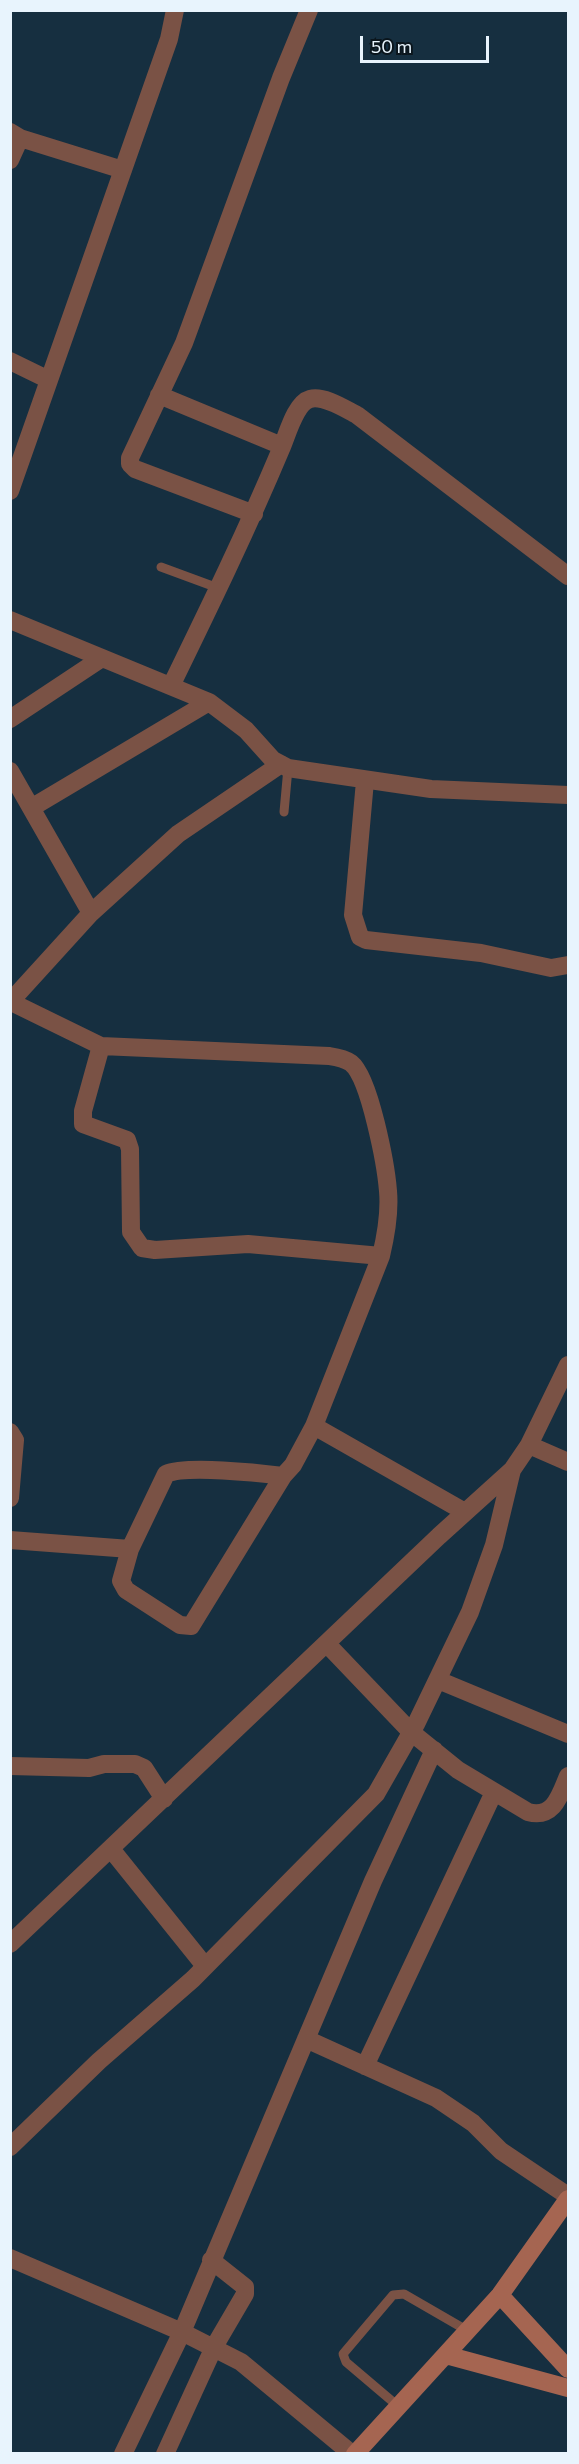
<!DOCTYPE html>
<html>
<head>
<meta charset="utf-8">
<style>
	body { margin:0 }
	#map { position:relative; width:579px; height:2464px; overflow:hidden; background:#162f40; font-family:Commissioner,sans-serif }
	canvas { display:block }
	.frame { position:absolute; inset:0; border:12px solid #e8f4fd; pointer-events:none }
	.scale { position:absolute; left:360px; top:36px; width:129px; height:27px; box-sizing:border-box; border:3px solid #e8f4fd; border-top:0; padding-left:8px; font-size:18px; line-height:21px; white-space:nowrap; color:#e8f4fd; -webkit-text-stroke:4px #0b161d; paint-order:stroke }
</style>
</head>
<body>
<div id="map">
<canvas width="579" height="2464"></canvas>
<div class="frame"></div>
<div class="scale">50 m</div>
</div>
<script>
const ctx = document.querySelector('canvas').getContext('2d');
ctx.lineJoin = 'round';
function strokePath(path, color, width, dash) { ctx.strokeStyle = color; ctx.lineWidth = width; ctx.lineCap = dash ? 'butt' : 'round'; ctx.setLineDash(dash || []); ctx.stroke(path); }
const service = new Path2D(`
	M 161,567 L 218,588
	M 284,812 L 288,768
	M 399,2407 L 346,2362 L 343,2354 L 393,2295 L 404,2294 L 468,2331`);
const minor = new Path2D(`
	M 10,132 L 20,138 L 123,170
	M 10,160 L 20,138
	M 10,361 L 49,380
	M 159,395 L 282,446
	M 10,491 L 169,39 L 175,10
	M 254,514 L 135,469 L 130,464 L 130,458 L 184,343 L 281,78 L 309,10
	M 10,620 L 209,702 L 246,730 L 273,760 L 288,768 L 431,789 L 568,795
	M 171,686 C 209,608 247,530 281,449 C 287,436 295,403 310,399 C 324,395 345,409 357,415 L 568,576
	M 10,719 L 102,658
	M 10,771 L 91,913
	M 365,781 L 353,915 L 360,937 L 366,940 L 481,953 L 551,968 L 568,965
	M 31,808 L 209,702
	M 10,1002 L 91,913 L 178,834 L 281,764
	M 101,1046 L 83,1111 L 83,1124 L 127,1140 L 130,1149 L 131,1232 L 142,1248 L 155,1250 L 248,1244 L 381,1256
	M 314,1426 L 465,1512
	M 10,1432 L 15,1440 L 10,1498
	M 529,1445 L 568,1462
	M 10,1540 L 130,1549 L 166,1474 C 186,1465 259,1473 283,1476 L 293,1465 L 314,1426 L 381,1256 C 386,1235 390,1213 388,1191 C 386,1166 370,1078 351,1063 C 344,1058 336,1057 329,1056 L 101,1046 L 11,1002
	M 130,1549 L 121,1581 L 126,1590 L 180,1625 L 191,1626 L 283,1476
	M 327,1644 L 411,1732 L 458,1770 L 528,1812 C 554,1819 560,1795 568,1776
	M 438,1680 L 568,1734
	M 10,1766 L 89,1768 L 104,1764 L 135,1764 L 144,1768 L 164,1799
	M 111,1849 L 205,1966
	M 10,1944 L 439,1536 L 512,1470 L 529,1445 L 568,1365
	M 306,2039 L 436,2098 L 473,2123 L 501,2151 L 568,2196
	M 365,2066 L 494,1792
	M 10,2147 L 99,2061 L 193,1979 L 376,1794 L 416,1724 L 470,1612 L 494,1545 L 512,1470
	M 10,2258 L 182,2332 L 123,2454
	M 165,2454 L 214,2347 L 245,2294 L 245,2287 L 211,2260
	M 352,2454 L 241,2362 L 182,2332 L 373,1881 L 434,1750`);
const secondary = new Path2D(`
	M 500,2295 L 568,2369
	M 446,2355 L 568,2388
	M 355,2454 L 500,2295 L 568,2199`);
strokePath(service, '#7a5245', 9);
strokePath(minor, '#7a5245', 18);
strokePath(secondary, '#a56551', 18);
</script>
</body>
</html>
